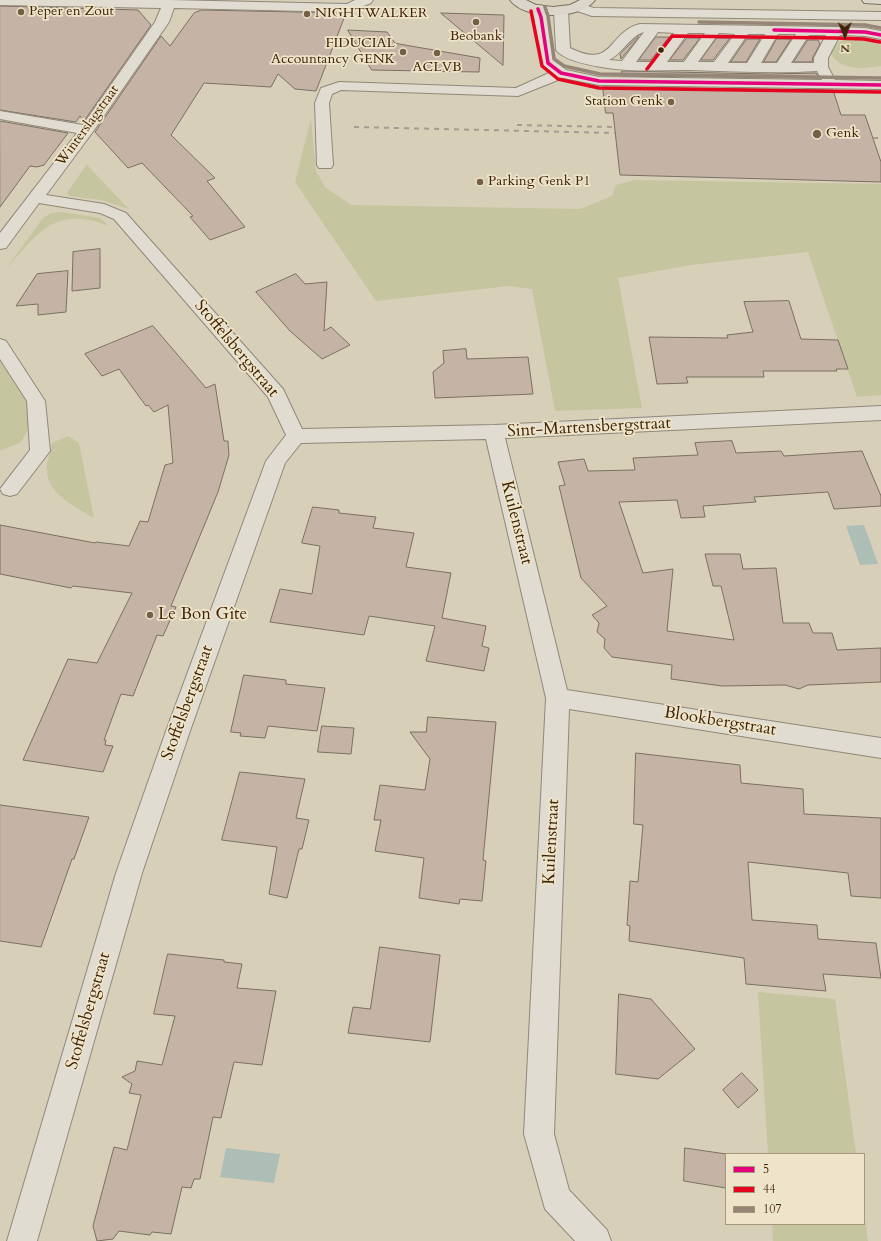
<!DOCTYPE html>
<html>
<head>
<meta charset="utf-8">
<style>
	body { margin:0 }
	#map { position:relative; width:881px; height:1241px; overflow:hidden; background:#d8cfb9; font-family:Cardo,serif }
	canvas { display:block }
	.legend { position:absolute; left:725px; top:1153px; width:140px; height:72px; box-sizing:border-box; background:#eee4c9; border:1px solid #a8977b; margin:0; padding:5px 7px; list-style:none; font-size:12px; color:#3f2307 }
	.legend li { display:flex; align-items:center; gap:8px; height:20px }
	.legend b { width:20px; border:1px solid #a8977b }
	.north { position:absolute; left:825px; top:16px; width:40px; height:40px; -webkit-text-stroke:3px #eee4c9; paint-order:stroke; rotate:179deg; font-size:11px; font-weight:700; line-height:16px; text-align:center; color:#3f2307 }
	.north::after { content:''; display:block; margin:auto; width:14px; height:18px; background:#3f2307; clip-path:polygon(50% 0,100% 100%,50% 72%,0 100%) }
</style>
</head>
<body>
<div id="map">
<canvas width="881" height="1241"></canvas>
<ul class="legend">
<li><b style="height:5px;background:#e6007e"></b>5</li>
<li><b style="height:5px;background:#e40521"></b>44</li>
<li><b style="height:5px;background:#958677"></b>107</li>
</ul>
<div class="north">N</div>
</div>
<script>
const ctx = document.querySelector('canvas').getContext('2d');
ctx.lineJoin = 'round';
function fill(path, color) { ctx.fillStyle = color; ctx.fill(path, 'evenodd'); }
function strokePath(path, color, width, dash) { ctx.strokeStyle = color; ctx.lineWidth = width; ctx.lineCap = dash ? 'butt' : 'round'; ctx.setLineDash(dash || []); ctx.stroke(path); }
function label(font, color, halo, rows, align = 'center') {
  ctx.font = font + ' Cardo,serif'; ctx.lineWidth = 3.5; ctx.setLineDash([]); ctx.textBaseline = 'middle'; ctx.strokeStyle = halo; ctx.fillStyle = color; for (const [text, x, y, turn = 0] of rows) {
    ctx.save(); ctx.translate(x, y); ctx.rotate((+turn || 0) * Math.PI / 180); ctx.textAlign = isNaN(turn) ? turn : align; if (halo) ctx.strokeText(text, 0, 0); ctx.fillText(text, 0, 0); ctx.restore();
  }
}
const green = new Path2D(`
	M 855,38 L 865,39 L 881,45 L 881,66 C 864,69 839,71 830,52 C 837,41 843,39 855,38 Z
	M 311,118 L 316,171 L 325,187 L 351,205 L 580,209 L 612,196 L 616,185 L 634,180 L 881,184 L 881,395 L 857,397 L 808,252 L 691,265 L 618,278 L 642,408 L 555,411 L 532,289 L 509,286 L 376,301 L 295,182 Z
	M 87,164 L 87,165 L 129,209 L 101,200 L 70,196 L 67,193 Z
	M 61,212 L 100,218 L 109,226 C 55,205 38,233 5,270 L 43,218 L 51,213 Z
	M 0,361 L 28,403 L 32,423 L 21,442 L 0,451 Z
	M 68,436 L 79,443 L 94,518 C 74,506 44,493 47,465 C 48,457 51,450 52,443 Z
	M 758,992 L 835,999 L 856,1154 L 768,1154 Z
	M 864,1210 L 868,1241 L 773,1241 L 772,1224 L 864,1224 Z`);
const water = new Path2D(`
	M 864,525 L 878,564 L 860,565 L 846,526 Z
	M 226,1148 L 280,1154 L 274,1183 L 220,1177 Z`);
const building = new Path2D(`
	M 0,6 L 138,10 L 151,25 L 84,121 L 80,116 L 76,122 L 0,110 Z
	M 202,10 L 346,13 L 316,91 L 295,89 L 278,74 L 271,87 L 204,83 L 171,135 L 215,178 L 207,181 L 245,227 L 210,240 L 190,217 L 193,216 L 142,163 L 128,168 L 95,132 L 161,36 L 170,46 L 194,13 Z
	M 441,13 L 504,15 L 503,65 Z
	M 348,30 L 387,32 L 395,43 L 399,44 L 480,58 L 479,72 L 372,70 Z
	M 638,37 L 639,37 L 621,59 L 620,54 Z
	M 656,37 L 669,37 L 651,60 L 639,60 Z
	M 687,38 L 700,38 L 683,60 L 670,60 Z
	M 717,38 L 730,38 L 713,60 L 701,60 Z
	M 747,39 L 760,39 L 746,62 L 731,62 Z
	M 777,39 L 791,39 L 776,62 L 764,62 Z
	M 808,40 L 818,40 L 820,44 L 813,57 L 812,62 L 794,62 Z
	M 622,71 L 769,74 L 816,73 L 819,78 L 622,76 Z
	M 603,87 L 833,90 L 841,115 L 865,115 L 881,162 L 881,182 L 620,175 L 613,113 L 606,113 Z
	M 0,121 L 68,133 L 44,165 L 37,167 L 30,166 L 0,207 Z
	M 100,249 L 100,288 L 72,291 L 73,252 Z
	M 68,271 L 66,312 L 38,315 L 38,304 L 16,306 L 37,274 Z
	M 296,274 L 305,284 L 327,282 L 324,331 L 331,327 L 350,345 L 322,359 L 290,331 L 256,292 Z
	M 789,301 L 801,339 L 838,340 L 848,369 L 836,369 L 837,371 L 763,371 L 764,377 L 686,377 L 688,383 L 657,384 L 649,337 L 728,338 L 727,335 L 753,332 L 744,302 Z
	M 153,326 L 206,388 L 215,384 L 224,441 L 228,441 L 229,455 L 218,492 L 171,606 L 176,607 L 163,636 L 157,635 L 133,696 L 121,694 L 104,740 L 106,740 L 105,745 L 113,746 L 103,772 L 23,760 L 68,659 L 97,663 L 132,593 L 73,586 L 71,588 L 0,574 L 0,525 L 95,543 L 96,542 L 129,546 L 140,521 L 148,522 L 165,465 L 173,463 L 168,405 L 154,412 L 148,405 L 146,406 L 119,369 L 102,376 L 85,354 Z
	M 466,349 L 467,359 L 528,357 L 533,394 L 435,398 L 433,372 L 444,363 L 443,351 Z
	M 732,441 L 736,453 L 781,451 L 784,456 L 862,451 L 881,496 L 881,506 L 834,509 L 828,492 L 754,497 L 756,502 L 703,506 L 705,517 L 681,518 L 677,500 L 619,502 L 643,573 L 673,569 L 667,631 L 734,640 L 721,586 L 713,586 L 705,554 L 740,554 L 743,569 L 776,568 L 783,623 L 809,623 L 813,633 L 832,633 L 837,650 L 881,648 L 881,682 L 808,685 L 799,689 L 785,685 L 722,686 L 671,679 L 672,665 L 612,657 L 604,648 L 605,639 L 597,632 L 599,623 L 592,615 L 607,606 L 581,578 L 559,486 L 565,485 L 558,462 L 584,459 L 588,471 L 635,470 L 633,458 L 698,455 L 695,443 Z
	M 313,507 L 339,510 L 339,513 L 376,517 L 373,528 L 414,533 L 406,567 L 451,573 L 442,618 L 486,626 L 482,646 L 489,648 L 484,671 L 426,661 L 435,626 L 369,616 L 364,635 L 270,622 L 280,589 L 312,594 L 320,546 L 302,543 Z
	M 244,675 L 286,680 L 286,684 L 325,688 L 317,731 L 268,726 L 265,738 L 240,736 L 241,733 L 231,732 Z
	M 428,717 L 496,722 L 483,860 L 486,861 L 482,901 L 460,899 L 459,904 L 419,898 L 424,858 L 375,851 L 381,820 L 374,820 L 380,785 L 425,790 L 430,759 L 410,732 L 426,732 Z
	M 322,726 L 354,728 L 351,754 L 318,752 Z
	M 636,753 L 740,765 L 741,783 L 803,789 L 804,814 L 881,818 L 881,898 L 851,896 L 848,873 L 748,862 L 752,920 L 817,925 L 818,939 L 876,943 L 881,978 L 823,974 L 826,991 L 746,984 L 744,958 L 629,941 L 630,926 L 627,925 L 630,881 L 638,882 L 643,825 L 634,824 Z
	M 240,772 L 305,779 L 296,818 L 309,820 L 302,849 L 299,849 L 287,898 L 269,894 L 277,847 L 222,840 Z
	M 0,805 L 89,817 L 74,859 L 72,859 L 41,947 L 0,941 Z
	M 380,947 L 440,955 L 430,1042 L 348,1033 L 353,1007 L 370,1009 Z
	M 168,954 L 224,960 L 224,962 L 242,964 L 237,988 L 276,991 L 262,1065 L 234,1062 L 221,1118 L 213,1117 L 200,1179 L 194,1179 L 191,1188 L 182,1187 L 171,1234 L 152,1232 L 150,1235 L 119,1231 L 113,1239 L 97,1241 L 93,1226 L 114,1147 L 127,1150 L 141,1095 L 129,1093 L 132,1084 L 122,1077 L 135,1071 L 137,1061 L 162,1065 L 175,1016 L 154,1014 Z
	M 619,994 L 651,999 L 695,1049 L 658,1079 L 616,1074 Z
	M 742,1073 L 758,1090 L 738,1108 L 723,1090 Z
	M 685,1148 L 726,1154 L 726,1188 L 684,1181 Z`);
const minor = new Path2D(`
	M 0,0 L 169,0 L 347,4 L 355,0 L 373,0 L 371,3 L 349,12 L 174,8 L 169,22 L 92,133 L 46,195 L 104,204 L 126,213 L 283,389 L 302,429 L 494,425 L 881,406 L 881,420 L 505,438 L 567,690 L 881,738 L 881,758 L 569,709 L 554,1134 L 569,1190 L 607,1230 L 611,1241 L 575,1241 L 545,1209 L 524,1134 L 546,698 L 486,439 L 301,443 L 285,463 L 190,731 L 142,873 L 37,1241 L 7,1241 L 116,873 L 166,731 L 266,461 L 286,435 L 268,397 L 114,219 L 100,213 L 39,203 L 6,248 L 0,249 L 0,233 L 77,133 L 0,119 L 0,111 L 83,125 L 155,22 L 161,8 L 0,5 Z
	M 579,3 L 594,8 L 881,12 L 881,20 L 592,16 L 574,10 L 572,7 L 574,4 Z
	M 538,5 L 543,6 L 548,17 L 555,61 L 566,70 L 599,77 L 822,80 L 817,71 C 775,74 731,71 689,70 C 662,70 634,72 607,68 C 594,66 564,61 556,50 L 554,11 L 556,8 L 566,8 L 568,11 L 570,48 C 615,70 607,32 640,24 L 835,27 L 865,28 L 881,31 L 881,39 L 865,36 L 840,35 L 828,58 L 828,67 L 835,80 L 881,81 L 881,89 L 599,85 L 563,78 L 518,96 L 341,90 L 332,94 L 329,103 L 333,165 L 331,168 L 319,168 L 317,165 L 315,103 L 321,88 L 339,82 L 516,88 L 551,72 L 541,63 L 534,17 L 531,9 L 533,6 ZM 644,32 L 622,61 L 609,60 C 622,54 630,36 644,32 ZM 658,32 L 674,33 L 652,62 L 636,62 ZM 688,33 L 705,33 L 684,62 L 667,62 ZM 719,33 L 735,34 L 714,62 L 698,62 ZM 748,34 L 765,34 L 747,63 L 728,63 ZM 778,34 L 796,34 L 777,63 L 761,63 ZM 809,35 L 826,35 L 814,58 L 814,63 L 791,63 Z
	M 0,339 L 6,341 L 45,401 L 50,451 L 17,494 L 10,496 L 3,494 L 0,489 L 30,450 L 27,401 L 0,359 Z`);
const major = new Path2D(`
	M 510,0 L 526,0 L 536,5 L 553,7 L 570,5 L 580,0 L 595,0 C 581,20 524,20 510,0 Z
	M 862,0 L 881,0 L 881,4 L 864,3 Z`);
const rail = new Path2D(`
	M 517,125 L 614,127
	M 354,127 L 615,133
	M 873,138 L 881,138`);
const bus1 = new Path2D(`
	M 538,9 L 541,17 L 548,63 L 561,73 L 599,81 L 881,85
	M 774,30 L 865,32 L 881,35`);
const bus2 = new Path2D(`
	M 531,11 L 542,66 L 558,79 L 599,88 L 881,92
	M 647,69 L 672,36 L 835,38 L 864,39 L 880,42`);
const bus3 = new Path2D(`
	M 545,7 L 548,16 L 554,59 L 564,66 L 600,74 L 881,78
	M 699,22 L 865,25 L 881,28`);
const markers = [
	[21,12,4,"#755f45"],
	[307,14,4,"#755f45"],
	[476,22,4,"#755f45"],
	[661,50,3.5,"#3f2307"],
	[403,52,4,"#755f45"],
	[437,53,4,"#755f45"],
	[671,102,4,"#755f45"],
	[817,134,5,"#755f45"],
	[480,182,4,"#755f45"],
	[150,615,4,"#755f45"]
];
const farPoinames = [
	["Peper en Zout",29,12],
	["NIGHTWALKER",315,14],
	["Beobank",476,37,"center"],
	["FIDUCIAL",395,44,"right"],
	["Accountancy GENK",395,60,"right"],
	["ACLVB",437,68,"center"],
	["Station Genk",663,102,"right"],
	["Genk",826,134],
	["Parking Genk P1",488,182]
];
const farStreetnames = [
	["Winterslagstraat",88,126,-54]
];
const streetNames = [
	["Stoffelsbergstraat",236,349,50],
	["Sint-Martensbergstraat",589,428,-3],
	["Kuilenstraat",516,523,76],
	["Stoffelsbergstraat",188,703,-70],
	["Blookbergstraat",720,722,9],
	["Kuilenstraat",552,842,-87],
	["Stoffelsbergstraat",89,1011,-74]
];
const poiNames = [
	["Le Bon Gîte",158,615]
];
fill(green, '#c5c59f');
fill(water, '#adbeb7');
fill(building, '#c5b4a5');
strokePath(building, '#7a7061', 1);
strokePath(minor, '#908878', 2);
strokePath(major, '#7a7061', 2);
fill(minor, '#e0dcd1');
fill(major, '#dbd6c9');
strokePath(rail, '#a29c91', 2, [5, 5]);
strokePath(bus1, '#e6007e', 3.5);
strokePath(bus2, '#e40521', 3.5);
strokePath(bus3, '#958677', 3.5);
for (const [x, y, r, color] of markers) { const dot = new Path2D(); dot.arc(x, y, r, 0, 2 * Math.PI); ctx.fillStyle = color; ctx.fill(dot); strokePath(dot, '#eee4c9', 1.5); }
label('14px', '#3f2307', '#eee4c9', farPoinames, 'left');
label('14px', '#3f2307', '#eee4c9', farStreetnames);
label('17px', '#3f2307', '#eee4c9', streetNames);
label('17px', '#3f2307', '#eee4c9', poiNames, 'left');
</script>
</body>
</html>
